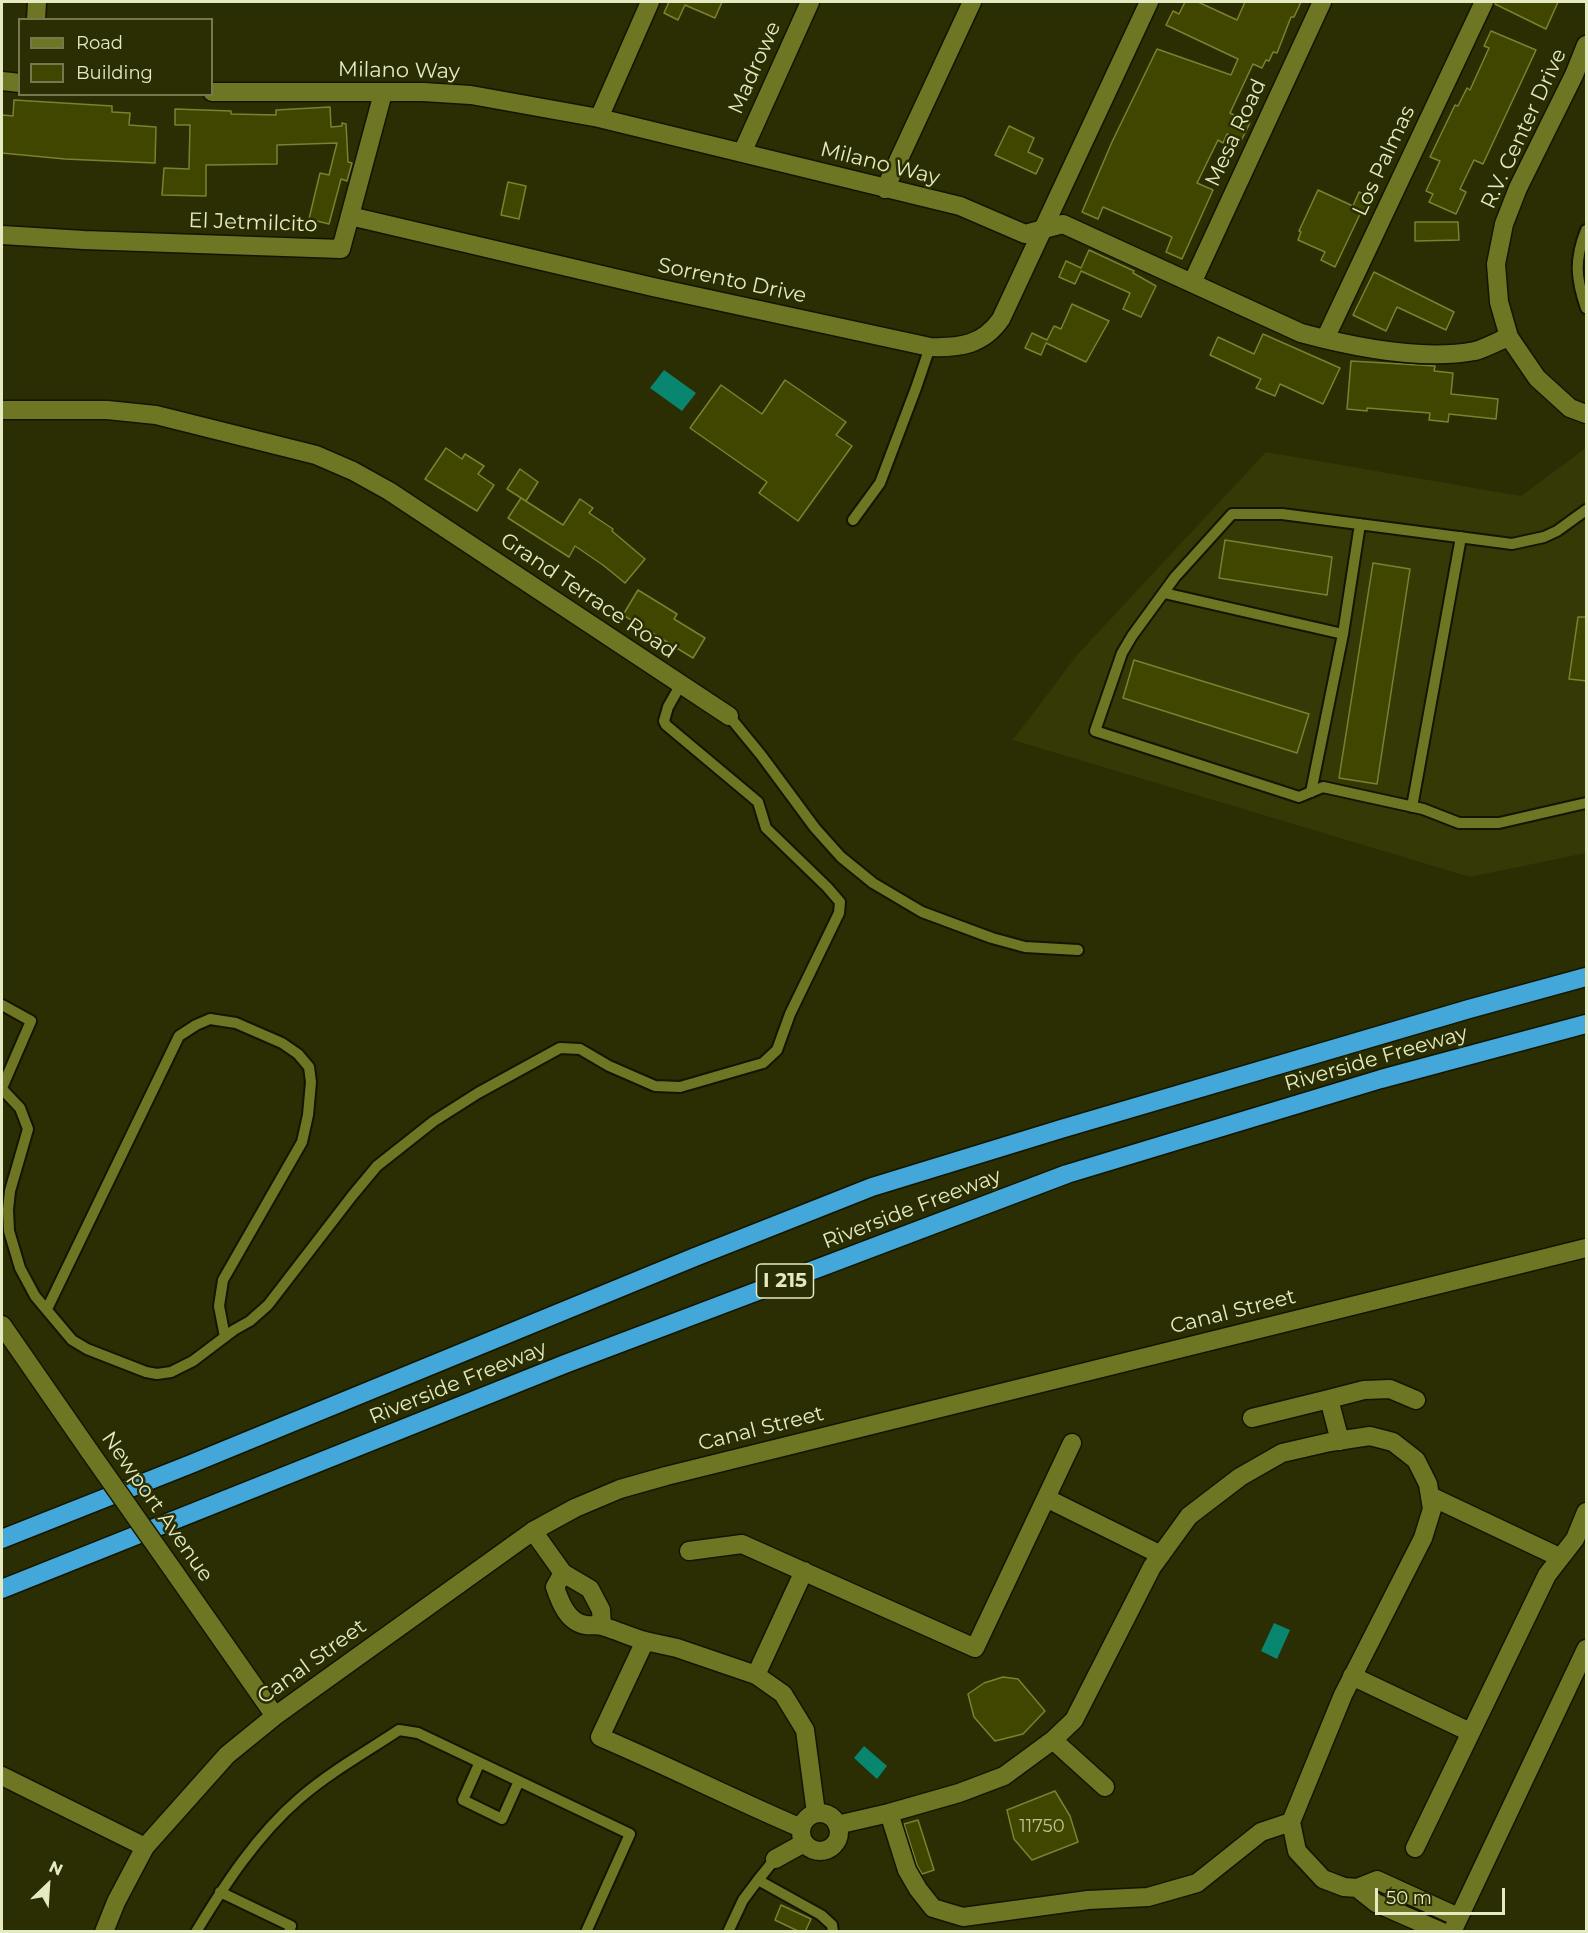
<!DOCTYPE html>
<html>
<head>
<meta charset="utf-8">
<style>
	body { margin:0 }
	#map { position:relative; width:1588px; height:1933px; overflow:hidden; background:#2a2e02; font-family:Montserrat,sans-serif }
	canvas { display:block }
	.frame { position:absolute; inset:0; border:3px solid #e4eac2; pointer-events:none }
	.legend { position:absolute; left:18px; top:18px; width:195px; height:78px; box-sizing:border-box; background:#2a2e02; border:2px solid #74794f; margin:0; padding:8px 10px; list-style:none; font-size:18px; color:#e4eac2 }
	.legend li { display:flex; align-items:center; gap:12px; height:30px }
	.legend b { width:30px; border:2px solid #74794f }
	.north { position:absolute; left:18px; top:1855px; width:60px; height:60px; -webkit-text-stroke:4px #2a2e02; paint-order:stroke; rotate:25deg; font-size:16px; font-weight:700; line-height:24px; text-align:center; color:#e4eac2 }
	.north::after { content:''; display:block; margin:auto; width:21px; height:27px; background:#e4eac2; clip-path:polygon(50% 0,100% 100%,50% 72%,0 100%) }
	.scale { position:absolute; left:1375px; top:1888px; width:130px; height:27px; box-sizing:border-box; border:3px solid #e4eac2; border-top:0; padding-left:8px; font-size:18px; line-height:21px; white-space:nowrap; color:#e4eac2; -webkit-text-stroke:4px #2a2e02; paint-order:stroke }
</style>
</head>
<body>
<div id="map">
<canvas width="1588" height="1933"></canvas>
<div class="frame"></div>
<ul class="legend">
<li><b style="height:8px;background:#6e7624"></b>Road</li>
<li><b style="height:16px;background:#404500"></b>Building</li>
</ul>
<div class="north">N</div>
<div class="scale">50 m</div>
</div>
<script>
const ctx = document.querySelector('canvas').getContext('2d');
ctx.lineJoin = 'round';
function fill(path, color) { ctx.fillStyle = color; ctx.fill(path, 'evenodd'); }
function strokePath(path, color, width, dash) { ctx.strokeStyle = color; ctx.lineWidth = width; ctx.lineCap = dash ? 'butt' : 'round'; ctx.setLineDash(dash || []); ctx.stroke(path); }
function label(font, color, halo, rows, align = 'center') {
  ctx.font = font + ' Montserrat,sans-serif'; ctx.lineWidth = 5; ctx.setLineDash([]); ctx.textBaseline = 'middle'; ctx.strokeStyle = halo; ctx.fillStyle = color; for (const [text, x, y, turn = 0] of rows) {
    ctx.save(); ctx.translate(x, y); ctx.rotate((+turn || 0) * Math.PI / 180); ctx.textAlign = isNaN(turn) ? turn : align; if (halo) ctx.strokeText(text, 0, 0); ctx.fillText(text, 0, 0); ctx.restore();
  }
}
const built = new Path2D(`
	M 1586,448 L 1586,853 L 1470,877 L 1013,740 L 1077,655 L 1266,452 L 1521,496 Z`);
const water = new Path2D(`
	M 664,370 L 696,393 L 682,411 L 650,388 Z
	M 1274,1623 L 1290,1630 L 1277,1659 L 1261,1651 Z
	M 864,1746 L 887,1766 L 877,1779 L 854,1758 Z`);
const building = new Path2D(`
	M 669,2 L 722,2 L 715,18 L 685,5 L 678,20 L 664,13 Z
	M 1185,2 L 1198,2 L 1237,20 L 1245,2 L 1301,2 L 1294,17 L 1291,17 L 1277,53 L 1273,52 L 1269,61 L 1266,60 L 1262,68 L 1253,64 L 1230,113 L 1250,123 L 1241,141 L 1227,134 L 1223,143 L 1218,140 L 1197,183 L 1213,190 L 1182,259 L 1166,252 L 1172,237 L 1103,207 L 1098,219 L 1082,212 L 1112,142 L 1157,49 L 1231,75 L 1238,59 L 1166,25 L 1173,11 L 1179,14 Z
	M 1495,2 L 1558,2 L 1546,29 L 1495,4 Z
	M 1491,31 L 1536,50 L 1483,164 L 1474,160 L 1460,189 L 1466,192 L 1456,214 L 1429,202 L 1433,194 L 1426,191 L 1440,161 L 1430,157 L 1455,105 L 1458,106 L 1467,88 L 1470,90 L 1489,48 L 1484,46 Z
	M 14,100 L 112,106 L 112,112 L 130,113 L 129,125 L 156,127 L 155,163 L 65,159 L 2,153 L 2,115 L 13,116 Z
	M 330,107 L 331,127 L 342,126 L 342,123 L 346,124 L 348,162 L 352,163 L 347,181 L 341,179 L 329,224 L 309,219 L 320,173 L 329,175 L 337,143 L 277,145 L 277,164 L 206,165 L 206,196 L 162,195 L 164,168 L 189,169 L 190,125 L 175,125 L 175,109 L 231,111 L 231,114 L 276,115 L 276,110 Z
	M 1009,126 L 1034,138 L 1028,152 L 1043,159 L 1036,174 L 995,155 Z
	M 508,182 L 526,186 L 519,219 L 501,215 Z
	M 1318,190 L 1353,206 L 1359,192 L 1372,198 L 1365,214 L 1361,212 L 1335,267 L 1321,260 L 1325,252 L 1298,240 L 1301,232 L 1299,231 Z
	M 1415,222 L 1458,222 L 1459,240 L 1415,241 Z
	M 1089,250 L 1134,271 L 1133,273 L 1156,286 L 1141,317 L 1123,309 L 1130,293 L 1081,271 L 1075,284 L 1059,277 L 1066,261 L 1081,268 Z
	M 1374,272 L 1454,312 L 1446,330 L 1397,307 L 1386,331 L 1353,315 Z
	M 1072,304 L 1109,321 L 1086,362 L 1046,343 L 1041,355 L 1025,348 L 1032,333 L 1047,340 L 1054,326 L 1061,329 Z
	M 1263,334 L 1340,368 L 1323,404 L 1280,384 L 1275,396 L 1256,388 L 1261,379 L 1210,355 L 1218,337 L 1254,354 Z
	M 1351,361 L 1435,366 L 1434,371 L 1453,373 L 1451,394 L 1498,399 L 1496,419 L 1449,414 L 1448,422 L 1429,420 L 1430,413 L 1367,408 L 1367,411 L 1347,409 Z
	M 785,380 L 846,422 L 836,435 L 852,446 L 798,521 L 759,493 L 767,482 L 690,428 L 721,385 L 762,414 Z
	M 446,448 L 462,459 L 465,454 L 484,466 L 478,474 L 494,485 L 477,511 L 425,479 Z
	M 520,469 L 538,482 L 526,501 L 507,489 Z
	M 521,498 L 563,525 L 580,499 L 593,508 L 589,513 L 613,529 L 612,531 L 645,559 L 625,583 L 603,565 L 575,546 L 569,557 L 508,518 Z
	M 1225,540 L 1332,557 L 1327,595 L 1219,578 Z
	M 1373,563 L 1410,569 L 1377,784 L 1339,778 Z
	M 638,590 L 677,614 L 674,619 L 705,638 L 693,658 L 623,615 Z
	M 1578,617 L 1587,617 L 1587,681 L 1569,679 Z
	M 1134,660 L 1309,714 L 1297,753 L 1123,698 Z
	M 1003,1677 L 1018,1679 L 1045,1711 L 1023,1734 L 995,1741 L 974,1717 L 968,1694 L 984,1683 Z
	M 1055,1791 L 1070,1816 L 1078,1842 L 1032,1860 L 1014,1839 L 1007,1810 Z
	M 918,1820 L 934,1870 L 922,1874 L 917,1865 L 904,1824 Z
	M 781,1905 L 811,1919 L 805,1932 L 800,1932 L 775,1920 Z`);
const lane = new Path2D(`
	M 1586,230 C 1574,260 1576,279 1586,308
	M 1586,510 L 1557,531 L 1544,537 L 1512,544 L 1282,514 L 1232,514 L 1175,577 L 1132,636 L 1122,653 L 1095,731 L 1299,797 L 1323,787 L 1423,809 L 1459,823 L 1499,823 L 1586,803
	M 853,520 L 880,483 L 916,388 L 930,347
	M 1164,593 L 1343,634
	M 729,716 L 761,755 L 815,828 L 841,857 L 873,883 L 922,912 L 992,938 L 1025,947 L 1078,950
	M 1311,792 L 1343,634 L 1360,524
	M 1412,807 L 1461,537
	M 2,1005 L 31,1021 L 2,1088
	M 2,1089 L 20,1108 L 28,1129 L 10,1191 L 8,1210 L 9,1231 L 20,1268 L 35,1296 L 72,1340 L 87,1349 L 146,1372 L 157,1374 L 171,1372 L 193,1361 L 234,1330 L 250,1321 L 268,1305 L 352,1196 L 377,1166 L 434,1121 L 478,1093 L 560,1048 L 580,1049 L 609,1066 L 655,1086 L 680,1087 L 763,1063 L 777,1050 L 790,1014 L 839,913 L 840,902 L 827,887 L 766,828 L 758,802 L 666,725 L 664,721 L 668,707 L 681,684
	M 47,1309 L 179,1036 L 196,1025 L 210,1019 L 236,1023 L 282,1043 L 298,1054 L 309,1067 L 311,1082 L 308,1115 L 302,1142 L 223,1280 L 219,1306 L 225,1337
	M 479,1764 L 463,1800 L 502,1819 L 519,1781
	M 775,1859 L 758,1880 L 821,1915 L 832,1925 L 833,1932
	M 220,1892 L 291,1926 L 289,1932
	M 196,1932 C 225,1884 257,1835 300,1798 C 330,1772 366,1752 399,1730 L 418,1733 L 630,1834 L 586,1932
	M 728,1932 L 743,1900 L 758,1880`);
const street = new Path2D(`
	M 36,20 L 37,2
	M 1586,45 L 1574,75 L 1518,188 L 1504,224 L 1496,264 L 1499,302 L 1509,337 L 1537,378 L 1570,408 L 1586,414
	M 2,81 L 20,83
	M 212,92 L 423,92 L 471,95 L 599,118 L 960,206 L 1025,234 L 1063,224 L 1301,333 C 1353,347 1422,361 1475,351 C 1486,348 1498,341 1509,337
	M 599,118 L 650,2
	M 742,153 L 810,2
	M 885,189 L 972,2
	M 350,216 L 653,287 L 930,347 C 960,348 983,345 1001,319 L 1149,2
	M 2,235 L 84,240 L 341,249 L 383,93
	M 1192,283 L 1322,2
	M 1325,339 L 1484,2
	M 2,410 L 107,410 L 156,415 L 316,455 L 353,471 L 389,491 L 729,716
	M 1252,1418 L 1329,1399
	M 1340,1441 L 1329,1399 L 1364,1390 L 1390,1389 L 1416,1400
	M 1072,1443 L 1046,1498 L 1161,1555
	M 1430,1496 L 1559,1557
	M 533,1531 L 563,1573 L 590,1589 L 601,1610 L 602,1625
	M 689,1551 L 742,1544 L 975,1648 L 1046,1498
	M 563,1573 L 555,1587 C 560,1602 568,1623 586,1625 C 592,1626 599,1624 605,1627 C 618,1631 631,1637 645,1641
	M 756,1675 L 804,1571
	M 1352,1676 L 1470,1732
	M 1053,1740 L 1105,1787
	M 2,1776 L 145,1847
	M801 1832a19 19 0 1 1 38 0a19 19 0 1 1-38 0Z
	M 1291,1822 L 1261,1832 L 1197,1883 L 1148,1897 L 1088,1900 L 963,1917 L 933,1908 L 918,1889 L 907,1870 L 889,1813 L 959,1793 L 1004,1776 L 1053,1740 L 1074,1720 L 1152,1567 L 1189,1516 L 1240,1477 L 1282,1453 L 1330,1442 L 1370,1436 L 1393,1442 L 1416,1460 L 1428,1484 L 1432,1509 L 1423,1538 L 1343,1695 L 1291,1822 L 1297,1851 L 1323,1879 L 1344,1887 L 1357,1888 L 1377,1880 L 1458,1917
	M 837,1825 L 889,1813
	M 801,1828 C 733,1799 668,1766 600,1737 L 645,1641 L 677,1648 L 756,1675 L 783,1694 L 805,1730 L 816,1813
	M 1415,1848 L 1547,1575 L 1575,1539 L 1586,1512
	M 775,1859 L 804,1843
	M 1357,1888 L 1376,1903 L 1442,1932`);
const secondary = new Path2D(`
	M 2,1325 L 90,1452
	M 175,1573 L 275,1716
	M 104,1932 L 116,1902 L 145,1847 L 227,1755 L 275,1716 L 533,1531 L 575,1508 L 620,1489 L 666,1476 L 1586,1248
	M 1452,1932 L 1586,1649`);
const highway = new Path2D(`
	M 2,1539 L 191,1464 L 695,1257 L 872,1187 L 1061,1129 L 1469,1009 L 1586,977
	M 2,1589 L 565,1364 L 1067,1174 L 1381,1079 L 1586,1024`);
const secondaryBridge = new Path2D(`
	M 90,1452 L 175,1573`);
const numberNames = [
	["11750",1042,1827]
];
const shields = [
	[785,1281,57]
];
const shieldNames = [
	["I 215",785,1281]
];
const streetNames = [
	["Madrowe",755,68,-66],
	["Milano Way",399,71,1],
	["R.V. Center Drive",1524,129,-65],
	["Mesa Road",1236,133,-65],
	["Los Palmas",1384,161,-65],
	["Milano Way",880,164,14],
	["El Jetmilcito",253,223,2],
	["Sorrento Drive",732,281,12],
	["Grand Terrace Road",588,596,34],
	["Riverside Freeway",1376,1059,-16],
	["Riverside Freeway",912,1209,-21],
	["Canal Street",1233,1312,-14],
	["Riverside Freeway",458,1383,-22],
	["Canal Street",761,1429,-14],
	["Newport Avenue",157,1507,55],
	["Canal Street",312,1662,-36]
];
fill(built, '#353906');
fill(water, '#09866f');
fill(building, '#404500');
strokePath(building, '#7a8232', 1.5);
strokePath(lane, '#131500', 14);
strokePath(street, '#131500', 21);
strokePath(secondary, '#131500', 21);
strokePath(highway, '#131500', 21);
strokePath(lane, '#6e7624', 10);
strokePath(street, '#6e7624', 18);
strokePath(secondary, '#6e7624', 18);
strokePath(highway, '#43a7da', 18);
strokePath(secondaryBridge, '#131500', 21, []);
strokePath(secondaryBridge, '#6e7624', 18);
label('18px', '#bbc192', null, numberNames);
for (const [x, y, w] of shields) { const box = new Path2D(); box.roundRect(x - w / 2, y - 17, w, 34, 4.5); ctx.fillStyle = '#2a2e02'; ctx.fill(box); strokePath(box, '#e4eac2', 1.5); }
label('bold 20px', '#e4eac2', null, shieldNames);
label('21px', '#e4eac2', '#2a2e02', streetNames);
</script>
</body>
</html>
